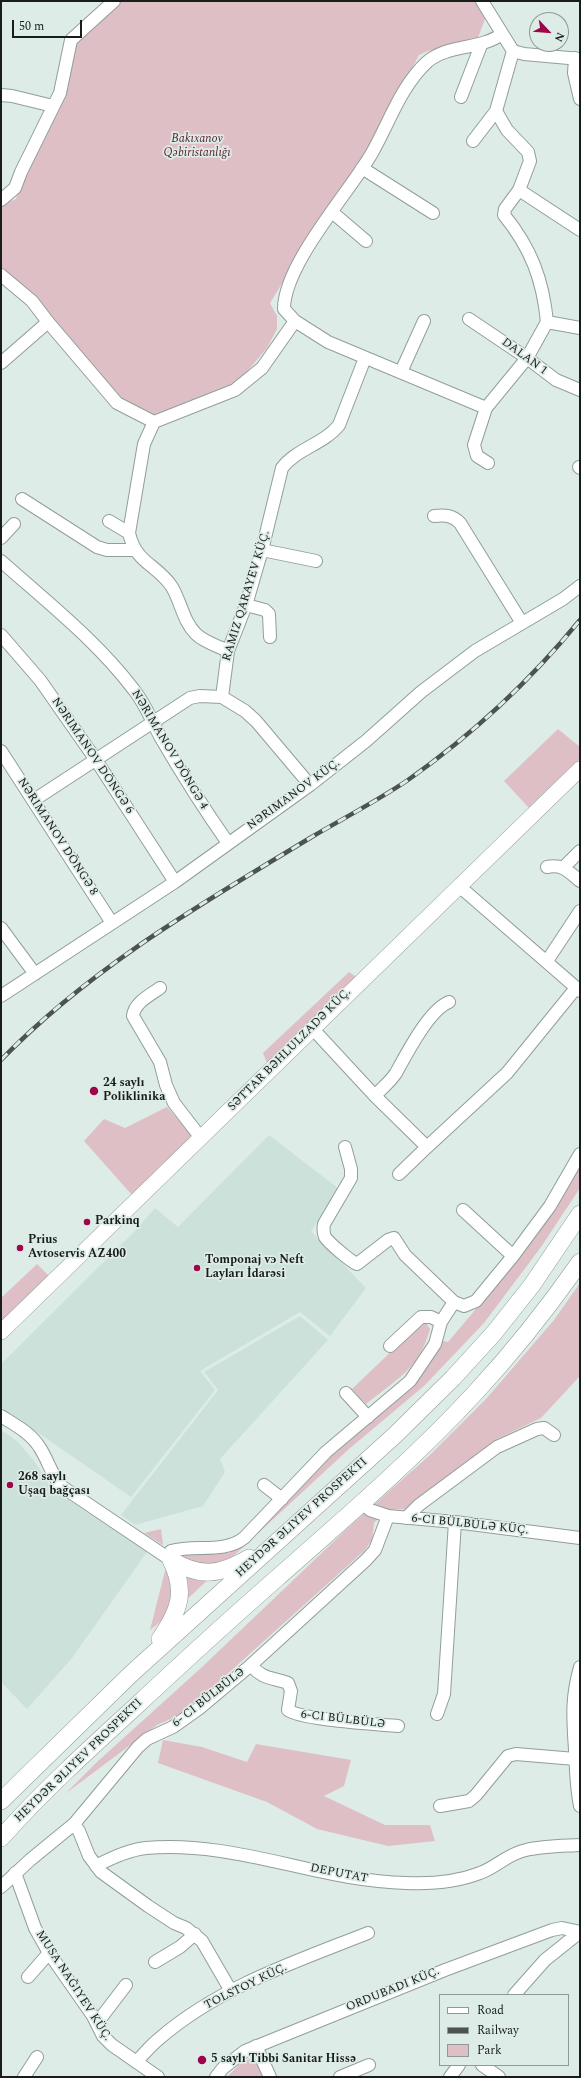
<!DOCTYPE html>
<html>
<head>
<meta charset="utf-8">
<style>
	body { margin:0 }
	#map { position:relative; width:581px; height:2078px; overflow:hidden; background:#deece7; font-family:Spectral,serif }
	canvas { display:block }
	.frame { position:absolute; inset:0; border:2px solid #181c1b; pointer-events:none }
	.legend { position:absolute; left:439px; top:1994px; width:130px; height:72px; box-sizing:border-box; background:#deece7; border:1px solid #8f9995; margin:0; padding:5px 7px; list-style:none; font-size:12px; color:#181c1b }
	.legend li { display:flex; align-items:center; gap:8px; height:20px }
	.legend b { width:20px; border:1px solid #8f9995 }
	.north { position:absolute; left:529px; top:12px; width:40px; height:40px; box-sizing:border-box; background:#deece7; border:1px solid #8f9995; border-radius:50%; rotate:116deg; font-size:11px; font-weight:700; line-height:16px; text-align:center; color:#181c1b }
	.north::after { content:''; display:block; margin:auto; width:14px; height:18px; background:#9f054a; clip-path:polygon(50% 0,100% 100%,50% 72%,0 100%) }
	.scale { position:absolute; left:12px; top:20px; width:70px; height:18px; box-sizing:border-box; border:2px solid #181c1b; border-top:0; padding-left:5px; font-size:12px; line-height:14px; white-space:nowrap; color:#181c1b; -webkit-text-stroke:3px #deece7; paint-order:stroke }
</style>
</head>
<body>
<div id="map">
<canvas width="581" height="2078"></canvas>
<div class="frame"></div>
<ul class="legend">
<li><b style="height:5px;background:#fff"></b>Road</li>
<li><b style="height:5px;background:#4c5351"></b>Railway</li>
<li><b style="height:11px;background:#debfc5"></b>Park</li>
</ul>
<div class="north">N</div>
<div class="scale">50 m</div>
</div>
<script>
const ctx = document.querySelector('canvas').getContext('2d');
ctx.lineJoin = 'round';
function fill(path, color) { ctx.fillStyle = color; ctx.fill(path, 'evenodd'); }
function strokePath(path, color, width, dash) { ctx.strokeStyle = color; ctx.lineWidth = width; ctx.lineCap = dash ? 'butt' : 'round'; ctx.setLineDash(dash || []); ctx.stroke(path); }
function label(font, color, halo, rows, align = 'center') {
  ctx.font = font + ' Spectral,serif'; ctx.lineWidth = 3.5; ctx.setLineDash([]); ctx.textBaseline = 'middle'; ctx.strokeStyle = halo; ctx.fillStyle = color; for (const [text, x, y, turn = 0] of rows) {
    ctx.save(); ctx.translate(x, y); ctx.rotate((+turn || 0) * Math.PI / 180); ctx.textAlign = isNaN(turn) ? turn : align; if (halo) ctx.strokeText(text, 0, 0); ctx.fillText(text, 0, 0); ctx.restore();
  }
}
const built = new Path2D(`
	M 269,1135 L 339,1189 L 311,1231 L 366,1288 L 330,1336 L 300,1312 L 200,1371 L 215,1390 L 131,1497 L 1,1407 L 1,1364 L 135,1231 L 155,1208 L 178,1227 Z
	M 300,1316 L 328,1340 L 220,1459 L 225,1472 L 203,1506 L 135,1525 L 121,1515 L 218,1390 L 204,1372 Z
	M 1,1430 L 17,1441 L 35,1462 L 52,1489 L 147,1552 L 72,1658 L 27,1709 L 1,1682 Z`);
const green = new Path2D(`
	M 121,1 L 475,1 L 485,19 L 477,40 L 428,51 L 419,55 L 364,160 L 323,216 L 270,303 L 277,316 L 277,329 L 267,348 L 238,382 L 149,417 L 129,409 L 1,270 L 1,205 L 16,199 L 26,165 L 79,38 Z
	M 558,729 L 580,747 L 580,759 L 529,808 L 504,781 Z
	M 349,972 L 358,978 L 267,1063 L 263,1053 Z
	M 167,1107 L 192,1136 L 132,1195 L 84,1141 L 104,1119 L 125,1128 Z
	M 580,1164 L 580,1188 L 541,1247 L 484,1323 L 424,1386 L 349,1449 L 227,1562 L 213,1568 L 180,1557 L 185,1553 L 229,1553 L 238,1546 L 325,1461 L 370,1422 L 440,1340 L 448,1342 L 520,1257 Z
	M 37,1264 L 50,1277 L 1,1324 L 1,1298 Z
	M 580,1283 L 580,1376 L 541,1418 L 497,1439 L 409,1509 L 386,1510 L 374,1523 L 372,1540 L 364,1551 L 184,1713 L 157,1725 L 65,1794 L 97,1762 L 201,1668 L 348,1528 L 430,1455 L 486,1399 L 554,1320 Z
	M 426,1323 L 430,1329 C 419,1369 397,1379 366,1404 L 352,1389 L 420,1324 Z
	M 161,1529 L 163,1545 L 144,1533 Z
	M 166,1567 C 182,1591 172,1615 150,1630 Z
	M 188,1573 L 210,1578 L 183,1603 L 184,1578 Z
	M 163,1740 L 202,1747 L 247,1762 L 256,1744 L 351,1760 L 344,1786 L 324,1796 L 385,1825 L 430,1825 L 435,1841 L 388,1846 L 317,1829 L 267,1802 L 158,1763 Z
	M 256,2055 L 266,2077 L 227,2077 L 239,2065 Z`);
const minor = new Path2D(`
	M 482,1 L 513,51 L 524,54 L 580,59
	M 513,51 L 496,111 L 507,130 L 528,152 L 530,161 L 519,190 L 505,209 L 504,215 C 531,248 543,280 547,322
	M 575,58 L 574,73 L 580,99
	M 1,95 L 12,96 L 53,106
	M 461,97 L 481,45
	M 473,141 L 496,111
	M 362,168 L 433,213
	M 519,190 L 580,230
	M 1,200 L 15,188 L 21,172 L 60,93 L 71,40 L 114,1
	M 332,212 L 366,241
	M 1,275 L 32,301 L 48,322 L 117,403 L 154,422
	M 469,319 L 527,358 L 556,380 L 580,390
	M 295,321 L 328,342 L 486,408
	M 1,363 L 48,322
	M 401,372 L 424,321
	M 488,463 L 477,456 L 474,445 L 486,408 L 527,358 L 547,322 L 580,328
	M 579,467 L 580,468
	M 22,499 L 97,547 L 107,550 L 135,550
	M 434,516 C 446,515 452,515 460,523 L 522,623
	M 109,521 L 129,533
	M 1,538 L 14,524
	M 262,550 L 316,561
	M 1,561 C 47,602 97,641 134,690 C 146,705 152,722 161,738 C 182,774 204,809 228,843
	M 246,605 L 265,610 L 269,614 L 270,637
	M 1,635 L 40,680 L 96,760 L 175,882
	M 228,651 C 218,646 204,642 196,634 C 183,621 181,602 172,587 C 157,564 136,564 129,533 L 144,444 L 154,422 L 235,390 L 262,368 L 295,321 L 284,309 C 284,264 349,193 372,153 C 389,123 401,86 427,62 C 448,44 480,50 502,34
	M 222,697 L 245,711 L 256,721 L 310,785
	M 1,751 L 112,923
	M 34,800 L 190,698 L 200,696 L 222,697 L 228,651 L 246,605 L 262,550 L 282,468 C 296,449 324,444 339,425 L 365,358
	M 547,867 C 563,864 568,871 580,881
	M 563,868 L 580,851
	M 459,886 L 580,991
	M 1,928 L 35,974
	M 547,961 L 580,911
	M 160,988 C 150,995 134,1003 133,1016 L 160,1062 L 166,1085 L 174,1103 L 201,1138
	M 1,996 L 175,882 L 310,785 L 366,741 L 421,692 L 475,651 L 563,599 L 580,586
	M 312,1028 L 375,1096 L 427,1147 L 507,1073 L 576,988
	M 375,1096 C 382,1088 390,1082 396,1073 C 407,1053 429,1010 449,1002
	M 345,1147 L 351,1169 L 351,1178 L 324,1224 C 323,1229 323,1232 325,1237 C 329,1243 350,1261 357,1264 L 388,1240 L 394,1238 L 405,1255 L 454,1302 L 464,1306 L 476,1301 L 513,1256 L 550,1206 L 580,1154
	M 399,1174 L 427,1147
	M 463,1210 L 513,1256
	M 390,1346 L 421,1317 L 431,1317 L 441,1322
	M 346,1393 L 368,1417
	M 1,1416 C 15,1425 31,1433 40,1448 C 48,1460 51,1474 61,1486 L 171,1560
	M 264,1485 L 282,1499
	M 363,1503 L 370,1510 L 388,1516 L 455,1522 L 580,1538
	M 406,1518 L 419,1505 L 497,1447 L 537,1429 L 544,1428 L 554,1435
	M 167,1557 L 171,1551 C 196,1544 223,1554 244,1538 L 326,1452 L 410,1381 L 435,1344 L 441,1322 L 454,1302
	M 251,1665 C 263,1680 272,1677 288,1683 L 291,1691 L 288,1710 C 301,1720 378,1724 398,1726
	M 580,1667 C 571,1699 573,1718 575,1750 C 576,1769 576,1787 580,1806
	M 437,1714 L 444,1694 L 455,1522
	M 440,1806 L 469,1801 L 476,1795 L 508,1756 L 516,1754 L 575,1759
	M 74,1824 L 79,1831 L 89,1856 L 101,1872 L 148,1906 L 174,1923 L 186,1928 L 202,1941 L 231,1991
	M 96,1866 C 111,1858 128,1850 146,1848 C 235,1840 318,1881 406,1883 C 431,1884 457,1882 480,1873 C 497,1867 507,1854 526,1850 C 543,1846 562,1846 580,1845
	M 15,1873 L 35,1928 L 49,1953 L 93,2016 L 103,2036 L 112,2045 L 158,2077
	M 1,1887 L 30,1860 L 74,1824 L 138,1747 L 147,1739 L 173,1727 L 201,1707 L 251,1665 L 366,1560 L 375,1550 L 388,1516
	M 155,1962 L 180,1947 L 195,1934
	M 28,1977 L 49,1953
	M 514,1995 L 545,1960 L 580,1932
	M 97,2023 L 126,1985
	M 256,2046 L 270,2077
	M 136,2062 C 144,2054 151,2045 160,2038 C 219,1987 297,1961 368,1933
	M 482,2065 L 499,2077
	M 24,2077 L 37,2057
	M 216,2077 L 223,2068 L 245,2051 L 445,1970 L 552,1930 L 562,1928 L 580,1932
	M 340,2077 L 369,2065
	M 450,2077 L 459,2065`);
const major = new Path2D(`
	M 1,1332 L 580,769`);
const highway = new Path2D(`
	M 171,1560 C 200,1578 220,1575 249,1558
	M 160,1639 C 179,1611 187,1592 171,1560
	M 1,1801 L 131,1674 L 394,1436 L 453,1378 L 494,1333 L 532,1285 L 580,1214
	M 1,1838 C 42,1792 88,1750 133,1709 C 180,1665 228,1621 276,1579 C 344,1519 413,1460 475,1393 C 513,1352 548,1308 580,1262`);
const rail = new Path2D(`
	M 1,1060 C 90,968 201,904 310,838 C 342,819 377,801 408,780 C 472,735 531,680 580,620`);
const markers = [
	[94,1091,5,"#9f054a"],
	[87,1222,4,"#9f054a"],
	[20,1248,4,"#9f054a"],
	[197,1268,4,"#9f054a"],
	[10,1485,4,"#9f054a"],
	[202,2060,5,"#9f054a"]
];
const parkNames = [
	["Bakıxanov",197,140],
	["Qəbiristanlığı",197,154]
];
const streetNames = [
	["DALAN 1",524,357,36],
	["RAMIZ QARAYEV KÜÇ.",247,596,-73],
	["NƏRIMANOV DÖNGƏ 4",169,750,59],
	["NƏRIMANOV DÖNGƏ 6",92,756,56],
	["NƏRIMANOV KÜÇ.",294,795,-36],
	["NƏRIMANOV DÖNGƏ 8",57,837,57],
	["SƏTTAR BƏHLULZADƏ KÜÇ.",290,1050,-45],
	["HEYDƏR ƏLIYEV PROSPEKTI",302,1518,-42],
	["6-CI BÜLBÜLƏ KÜÇ.",470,1525,6],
	["6- CI BÜLBÜLƏ",209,1698,-38],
	["6-CI BÜLBÜLƏ",343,1720,7],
	["HEYDƏR ƏLIYEV PROSPEKTI",79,1761,-44],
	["DEPUTAT",339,1874,11],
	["MUSA NAĞIYEV KÜÇ.",73,1986,57],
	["TOLSTOY KÜÇ.",246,1987,-26],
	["ORDUBADI KÜÇ.",393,1990,-22]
];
const poiNames = [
	["24 saylı",103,1084],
	["Poliklinika",103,1098],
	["Parkinq",95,1222],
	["Prius",28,1241],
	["Avtoservis AZ400",28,1255],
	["Tomponaj vэ Neft",205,1261],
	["Layları İdarəsi",205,1275],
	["268 saylı",18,1478],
	["Uşaq bağçası",18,1492],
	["5 saylı Tibbi Sanitar Hissə",211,2060]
];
fill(built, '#cbe1d9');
fill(green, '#debfc5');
strokePath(minor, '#919e99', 14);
strokePath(major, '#919e99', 16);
strokePath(highway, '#919e99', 18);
strokePath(minor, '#fff', 12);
strokePath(major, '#fff', 15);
strokePath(highway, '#fff', 17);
strokePath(rail, '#4c5351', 4.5);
strokePath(rail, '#deece7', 3, [9]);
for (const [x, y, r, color] of markers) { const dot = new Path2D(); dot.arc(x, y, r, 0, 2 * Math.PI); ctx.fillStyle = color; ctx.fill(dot); strokePath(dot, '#deece7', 1.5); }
label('italic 12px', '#5a2232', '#deece7', parkNames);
label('12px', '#181c1b', '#deece7', streetNames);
label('bold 12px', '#181c1b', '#deece7', poiNames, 'left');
</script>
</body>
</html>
